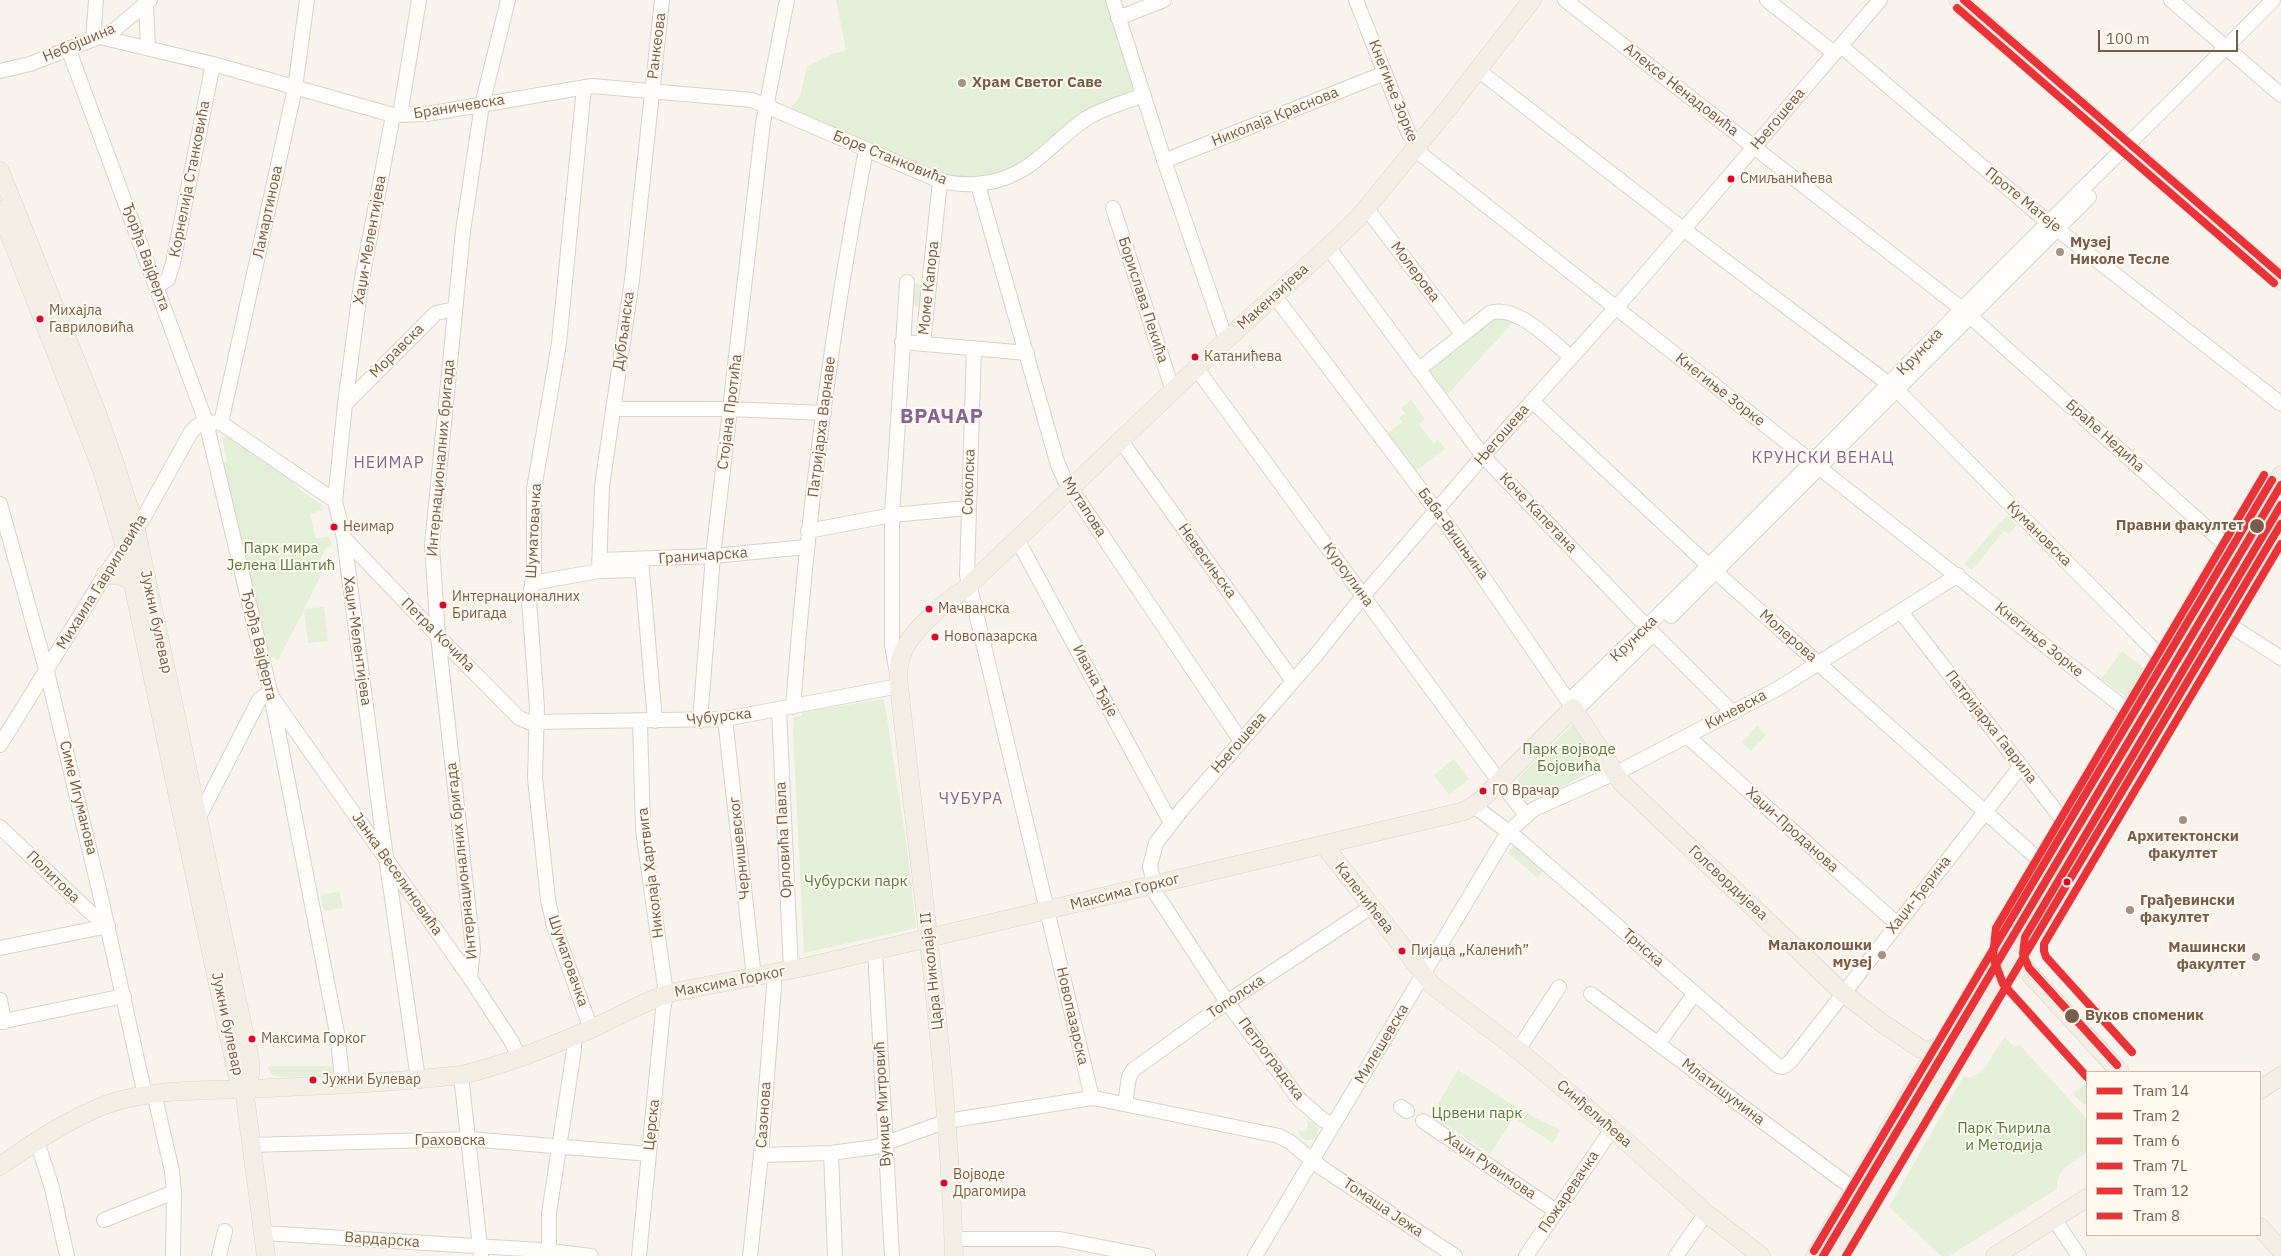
<!DOCTYPE html>
<html>
<head>
<meta charset="utf-8">
<style>
	body { margin:0 }
	#map { position:relative; width:2281px; height:1256px; overflow:hidden; background:#f8f4ed; font-family:"IBM Plex Sans",sans-serif }
	canvas { display:block }
	.legend { position:absolute; left:2086px; top:1071px; width:175px; height:165px; box-sizing:border-box; background:#fff9ef; border:1px solid #c9bbad; margin:0; padding:6px 9px; list-style:none; font-size:15px; color:#785d4b }
	.legend li { display:flex; align-items:center; gap:10px; height:25px }
	.legend b { width:25px; border:1px solid #c9bbad }
	.scale { position:absolute; left:2098px; top:30px; width:140px; height:22px; box-sizing:border-box; border:2px solid #785d4b; border-top:0; padding-left:6px; font-size:15px; line-height:18px; white-space:nowrap; color:#785d4b; -webkit-text-stroke:4px #fff9ef; paint-order:stroke }
</style>
</head>
<body>
<div id="map">
<canvas width="2281" height="1256"></canvas>
<ul class="legend">
<li><b style="height:6px;background:#ed3237"></b>Tram 14</li>
<li><b style="height:6px;background:#ed3237"></b>Tram 2</li>
<li><b style="height:6px;background:#ed3237"></b>Tram 6</li>
<li><b style="height:6px;background:#ed3237"></b>Tram 7L</li>
<li><b style="height:6px;background:#ed3237"></b>Tram 12</li>
<li><b style="height:6px;background:#ed3237"></b>Tram 8</li>
</ul>
<div class="scale">100 m</div>
</div>
<script>
const ctx = document.querySelector('canvas').getContext('2d');
ctx.lineJoin = 'round';
function fill(path, color) { ctx.fillStyle = color; ctx.fill(path, 'evenodd'); }
function strokePath(path, color, width, dash) { ctx.strokeStyle = color; ctx.lineWidth = width; ctx.lineCap = dash ? 'butt' : 'round'; ctx.setLineDash(dash || []); ctx.stroke(path); }
function label(font, color, halo, rows, align = 'center') {
  ctx.font = font + ' "IBM Plex Sans",sans-serif'; ctx.lineWidth = 4; ctx.setLineDash([]); ctx.textBaseline = 'middle'; ctx.strokeStyle = halo; ctx.fillStyle = color; for (const [text, x, y, turn = 0] of rows) {
    ctx.save(); ctx.translate(x, y); ctx.rotate((+turn || 0) * Math.PI / 180); ctx.textAlign = isNaN(turn) ? turn : align; if (halo) ctx.strokeText(text, 0, 0); ctx.fillText(text, 0, 0); ctx.restore();
  }
}
const green = new Path2D(`
	M 836,0 L 1107,0 L 1138,97 L 1098,112 L 1030,165 L 967,185 L 786,114 L 800,96 L 807,67 L 831,54 L 846,51 Z
	M 913,283 L 922,284 L 920,307 L 911,306 Z
	M 1491,318 L 1516,319 L 1446,396 L 1426,368 Z
	M 1411,400 L 1425,419 L 1419,424 L 1433,443 L 1438,440 L 1445,449 L 1416,471 L 1388,433 L 1402,422 L 1399,418 L 1405,413 L 1401,408 Z
	M 229,436 L 292,481 L 300,490 L 322,505 L 323,510 L 310,514 L 316,539 L 329,536 L 332,546 L 326,548 L 320,560 L 322,573 L 304,609 L 324,607 L 328,641 L 308,643 L 304,610 L 278,660 L 265,653 L 219,464 L 227,462 L 222,438 Z
	M 2007,515 L 2017,525 L 2009,534 L 2004,531 L 1972,570 L 1964,564 Z
	M 2122,651 L 2147,671 L 2129,699 L 2101,679 Z
	M 884,699 L 907,848 L 916,928 L 804,953 L 793,733 L 794,717 L 802,716 L 802,712 Z
	M 1574,723 L 1600,766 C 1583,775 1537,806 1520,797 L 1516,788 L 1519,777 Z
	M 1757,726 L 1766,735 L 1751,751 L 1742,742 Z
	M 1454,759 L 1469,779 L 1449,795 L 1434,775 Z
	M 1513,846 L 1516,846 L 1544,869 L 1538,878 L 1508,853 Z
	M 339,891 L 343,908 L 324,911 L 321,895 Z
	M 2005,1037 L 2014,1047 L 2019,1044 L 2087,1119 L 2087,1153 C 2073,1162 2055,1170 2057,1189 L 1949,1256 L 1941,1256 L 1889,1207 L 1963,1077 C 1986,1080 1992,1051 2005,1037 Z
	M 267,1066 L 332,1066 L 335,1070 L 334,1076 L 279,1077 L 272,1075 Z
	M 1458,1070 L 1519,1109 L 1560,1130 L 1553,1143 L 1514,1118 L 1490,1154 L 1431,1115 Z
	M 2086,1083 L 2087,1102 L 2084,1105 L 2073,1094 Z
	M 1307,1120 L 1313,1122 L 1318,1127 L 1317,1136 L 1312,1140 L 1305,1140 L 1300,1136 L 1298,1130 L 1305,1131 L 1308,1126 Z`);
const minor = new Path2D(`
	M 1113,0 L 1167,169 L 1226,340
	M 1356,0 L 1408,132 L 1422,155 L 2151,729
	M 1565,0 L 1962,309 L 2226,545 L 2250,561
	M 1767,0 L 1834,53
	M 2171,0 L 2281,95
	M 146,4 L 148,48
	M 1118,18 L 1164,0
	M 100,37 L 213,64 L 393,115 L 427,114 L 592,86 L 752,100 L 940,181 C 977,189 1011,182 1040,157 C 1056,144 1070,129 1087,118 C 1104,108 1125,102 1144,95
	M 93,40 L 96,0
	M 1841,46 L 2044,219 L 2281,404
	M 68,48 L 206,422 L 271,695 L 337,1033 L 343,1085
	M 1478,70 L 1683,229 L 1897,390 L 2131,627 L 2164,660 L 2177,669
	M 0,71 L 30,64 L 112,32 L 150,0
	M 584,87 L 559,343 L 534,489 L 534,576 L 529,600 L 537,707 L 535,778 L 548,900 L 554,926 L 591,1029
	M 393,115 L 361,284 L 345,404 L 335,501 L 344,538 L 382,829 L 418,1079
	M 400,115 L 419,0
	M 1164,161 L 1385,73
	M 978,185 L 1058,465 L 1065,480 L 1241,741
	M 1113,208 L 1173,391
	M 1367,209 L 1463,335
	M 1328,247 L 1483,456 L 1647,627 L 1733,713
	M 156,287 L 168,279 L 173,263 L 213,64
	M 1280,303 L 1448,526 L 1573,708
	M 902,342 L 1027,353
	M 923,343 L 940,181
	M 974,348 L 967,575 L 1092,1098
	M 1197,369 L 1371,607 L 1499,781 L 1526,815
	M 1418,370 L 1490,313 C 1516,303 1552,342 1571,357
	M 1532,401 L 1708,565 L 2047,867
	M 345,404 L 436,313 L 455,309
	M 613,409 L 730,409 L 824,413
	M 221,423 L 295,88 L 307,0
	M 1121,441 L 1293,681
	M 0,504 L 48,676 L 101,898 L 145,1095
	M 808,531 L 892,515 L 968,508
	M 344,538 L 438,636 L 519,718 L 529,722 L 725,719 L 899,686
	M 1017,539 L 1171,823
	M 641,559 L 655,721
	M 599,560 L 713,556 L 806,547
	M 599,571 L 602,486 L 632,280 L 662,0
	M 532,583 L 599,571 L 642,570
	M 1901,612 L 2062,819 L 2070,829 L 2086,839
	M 1671,616 L 2089,197
	M 2217,617 L 2281,658
	M 897,673 L 892,645 L 892,515 L 907,282
	M 274,700 L 470,978 L 512,1042 L 518,1056
	M 793,707 C 807,520 830,334 866,150
	M 1573,708 L 1576,694 C 1708,570 1834,439 1961,310 C 2064,205 2170,105 2273,0
	M 1573,708 L 1583,703 L 1649,638
	M 779,710 L 791,970
	M 725,719 L 754,977
	M 700,721 L 713,556 L 763,123 L 787,0
	M 1687,736 L 1896,923
	M 0,745 L 105,575 L 144,517 L 191,432 L 197,426 L 206,422 L 221,423 L 335,501
	M 1474,806 L 1519,840 L 1778,1066 L 1783,1067 L 1790,1062 L 2021,766
	M 198,819 L 259,700 L 264,696 L 271,695
	M 0,827 L 91,913 L 108,926
	M 0,948 L 108,926
	M 875,951 L 892,1256
	M 470,978 L 473,949 L 438,636 L 432,545 L 463,231 L 482,105 L 508,0
	M 1591,994 L 1855,1190
	M 0,1000 L 4,1022
	M 0,1022 L 124,996
	M 1658,1044 L 1695,993
	M 1518,1050 L 1559,987
	M 461,1075 L 481,1256
	M 154,1093 L 172,1171 L 174,1192 L 173,1256
	M 1125,1104 L 1129,1077 L 1133,1070 L 1227,1002 L 1371,907
	M 1401,1107 L 1407,1111
	M 1423,1121 L 1556,1211
	M 1333,1124 L 1323,1120 L 1299,1099 L 1227,1002 L 1156,894 L 1150,866 L 1156,843 L 1183,808 L 1316,655 L 1363,596 L 1483,456 L 1629,293 L 1880,0
	M 37,1141 L 52,1188 L 67,1256
	M 250,1145 L 469,1139 L 649,1154
	M 831,1153 L 835,1256
	M 761,1155 L 831,1153 L 875,1147 L 947,1121 L 1092,1098 L 1099,1099 L 1279,1136 L 1290,1142 L 1322,1168 L 1455,1256
	M 2054,1219 L 2079,1256
	M 104,1220 L 174,1192
	M 263,1233 L 541,1250 L 591,1256
	M 954,1239 L 1060,1239 L 1148,1256
	M 219,1256 L 225,1231
	M 549,1256 L 549,1213 L 574,1050 L 574,1035
	M 639,1256 L 663,1010 L 666,994 L 643,830 L 640,722
	M 750,1256 L 761,1155 L 775,973
	M 1255,1256 L 1508,832 L 1534,809 L 1624,769 L 1779,688 L 1958,575
	M 1526,1256 L 1612,1129
	M 1676,1256 L 1706,1213`);
const major = new Path2D(`
	M 1958,0 L 2281,281
	M 0,171 L 96,410 L 115,464 L 136,530 L 250,1060 L 250,1075 L 244,1089
	M 0,210 L 102,470 L 125,547 L 237,1074 L 244,1089 L 266,1256
	M 105,575 L 119,575 L 132,581
	M 1324,845 L 1432,985 L 1518,1050 L 1612,1129 L 1706,1213 L 1761,1256
	M 2008,950 L 2120,1072
	M 2260,1090 L 2281,1076
	M 0,1166 C 33,1143 67,1120 105,1105 C 150,1089 198,1091 244,1089 C 317,1086 389,1083 461,1075 C 505,1065 549,1047 591,1029 C 619,1017 645,1000 674,992 L 810,966 L 1465,811 L 1480,801 L 1573,708 L 1621,782 L 1842,992 L 1882,1023 L 1921,1049 L 1927,1051 L 1942,1045
	M 2260,1227 L 2281,1251
	M 954,1256 C 948,1065 920,876 899,686 C 898,675 898,662 903,652 C 910,632 947,600 965,589 L 1226,340 L 1328,247 L 1359,217 L 1446,111 L 1532,0
	M 1815,1256 L 1924,1070 L 1942,1045 L 2281,475
	M 1838,1256 L 2281,512
	M 1995,1256 L 2087,1198`);
const tram1 = new Path2D(`
	M 1964,0 L 2281,275
	M 1823,1256 L 2281,485`);
const tram2 = new Path2D(`
	M 1957,8 L 2274,283
	M 2117,1065 L 2029,968 L 2023,954 L 2025,937 L 2281,505`);
const tram3 = new Path2D(`
	M 1814,1251 L 2272,480`);
const tram4 = new Path2D(`
	M 1846,1256 L 2281,524`);
const tram5 = new Path2D(`
	M 2087,1077 L 2003,984 L 1993,957 L 1996,928 L 2264,475`);
const tram6 = new Path2D(`
	M 2132,1052 L 2046,957 L 2044,951 L 2044,944 L 2281,544`);
const markers = [
	[962,83,5,"#a59284"],
	[1731,179,4.5,"#e4002b"],
	[2060,252,5,"#a59284"],
	[40,319,4.5,"#e4002b"],
	[1195,357,4.5,"#e4002b"],
	[2257,526,8,"#785d4b"],
	[334,527,4.5,"#e4002b"],
	[443,605,4.5,"#e4002b"],
	[929,609,4.5,"#e4002b"],
	[935,637,4.5,"#e4002b"],
	[1483,791,4.5,"#e4002b"],
	[2183,820,5,"#a59284"],
	[2067,882,4.5,"#e4002b"],
	[2130,910,5,"#a59284"],
	[1402,951,4.5,"#e4002b"],
	[1882,955,5,"#a59284"],
	[2256,957,5,"#a59284"],
	[2072,1016,8,"#785d4b"],
	[252,1039,4.5,"#e4002b"],
	[313,1080,4.5,"#e4002b"],
	[944,1183,4.5,"#e4002b"]
];
const busNames = [
	["Смиљанићева",1740,179],
	["Михајла",49,311],
	["Гавриловића",49,328],
	["Катанићева",1204,357],
	["Неимар",343,527],
	["Интернационалних",452,597],
	["Бригада",452,614],
	["Мачванска",938,609],
	["Новопазарска",944,637],
	["ГО Врачар",1492,791],
	["Пијаца „Каленић”",1411,951],
	["Максима Горког",261,1039],
	["Јужни Булевар",322,1080],
	["Војводе",953,1175],
	["Драгомира",953,1192]
];
const streetNames = [
	["Небојшина",79,43,-23],
	["Ранкеова",657,46,-83],
	["Алексе Ненадовића",1681,90,38],
	["Кнегиње Зорке",1393,91,68],
	["Браничевска",459,107,-9],
	["Николаја Краснова",1275,117,-22],
	["Његошева",1778,119,-50],
	["Боре Станковића",890,158,22],
	["Корнелија Станковића",190,179,-79],
	["Проте Матеје",2023,200,39],
	["Ламартинова",268,212,-78],
	["Хаџи-Мелентијева",370,240,-80],
	["Ђорђа Вајферта",146,257,70],
	["Молерова",1415,272,53],
	["Моме Капора",929,288,-84],
	["Макензијева",1273,297,-42],
	["Борислава Пекића",1143,300,72],
	["Дубљанска",624,331,-82],
	["Моравска",397,351,-45],
	["Крунска",1920,352,-46],
	["Кнегиње Зорке",1720,390,38],
	["Стојана Протића",730,412,-83],
	["Патријарха Варнаве",822,427,-83],
	["Његошева",1502,435,-49],
	["Браће Недића",2105,436,42],
	["Интернационалних бригада",441,458,-85],
	["Соколска",969,482,-88],
	["Мутапова",1084,507,57],
	["Коче Капетана",1538,513,46],
	["Шуматовачка",534,531,-87],
	["Баба-Вишњина",1453,534,54],
	["Кумановска",2039,534,45],
	["Граничарска",703,556,-4],
	["Невесињска",1207,561,54],
	["Курсулина",1348,575,54],
	["Михаила Гавриловића",102,582,-58],
	["Јужни булевар",156,622,78],
	["Петра Кочића",438,635,45],
	["Молерова",1788,636,41],
	["Крунска",1634,639,-44],
	["Кнегиње Зорке",2039,640,39],
	["Хаџи-Мелентијева",357,641,82],
	["Ђорђа Вајферта",259,645,77],
	["Ивана Ђаје",1095,681,62],
	["Кичевска",1736,710,-28],
	["Чубурска",719,717,-6],
	["Патријарха Гаврила",1991,727,52],
	["Његошева",1239,743,-49],
	["Симе Игуманова",78,798,76],
	["Хаџи-Проданова",1792,830,42],
	["Орловића Павла",784,840,-93],
	["Чернишевског",740,848,-96],
	["Интернационалних бригада",462,861,-96],
	["Николаја Хартвига",651,873,-97],
	["Јанка Веселиновића",397,874,55],
	["Политова",53,877,44],
	["Голсвордијева",1728,883,43],
	["Максима Горког",1125,892,-14],
	["Хаџи-Ђерина",1919,895,-52],
	["Каленићева",1364,898,52],
	["Трнска",1643,948,41],
	["Шуматовачка",568,961,71],
	["Цара Николаја II",932,971,-96],
	["Максима Горког",730,982,-11],
	["Тополска",1236,997,-34],
	["Новопазарска",1072,1016,77],
	["Јужни булевар",227,1024,78],
	["Милешевска",1382,1044,-59],
	["Петроградска",1271,1059,53],
	["Млатишумина",1723,1092,37],
	["Вукице Митровић",883,1104,-93],
	["Синђелићева",1594,1114,41],
	["Сазонова",764,1115,-86],
	["Церска",652,1125,-84],
	["Граховска",450,1141],
	["Хаџи Рувимова",1490,1166,34],
	["Пожаревачка",1569,1192,-56],
	["Томаша Јежа",1383,1208,34],
	["Вардарска",382,1240,4]
];
const poiNames = [
	["Храм Светог Саве",972,83],
	["Музеј",2070,243],
	["Николе Тесле",2070,260],
	["Архитектонски",2183,837,"center"],
	["факултет",2183,854,"center"],
	["Грађевински",2140,901],
	["факултет",2140,918],
	["Малаколошки",1872,946,"right"],
	["музеј",1872,963,"right"],
	["Машински",2246,948,"right"],
	["факултет",2246,965,"right"]
];
const stopNames = [
	["Правни факултет",2244,526],
	["Вуков споменик",2085,1016,"left"]
];
const parkNames = [
	["Парк мира",281,549],
	["Јелена Шантић",281,566],
	["Парк војводе",1569,750],
	["Бојовића",1569,767],
	["Чубурски парк",856,882],
	["Црвени парк",1477,1114],
	["Парк Ћирила",2004,1129],
	["и Методија",2004,1146]
];
const neighbourhoodNames = [
	["КРУНСКИ ВЕНАЦ",1823,458],
	["НЕИМАР",389,463],
	["ЧУБУРА",971,799]
];
const districtNames = [
	["ВРАЧАР",942,417]
];
fill(green, '#e4efd8');
strokePath(minor, '#d7d1cb', 16);
strokePath(major, '#dad1ca', 19);
strokePath(minor, '#fefdfc', 14);
strokePath(major, '#f2eee6', 18);
strokePath(tram1, '#ed3237', 8);
strokePath(tram2, '#ed3237', 8);
strokePath(tram3, '#ed3237', 8);
strokePath(tram4, '#ed3237', 8);
strokePath(tram5, '#ed3237', 8);
strokePath(tram6, '#ed3237', 8);
for (const [x, y, r, color] of markers) { const dot = new Path2D(); dot.arc(x, y, r, 0, 2 * Math.PI); ctx.fillStyle = color; ctx.fill(dot); strokePath(dot, '#fff9ef', 2); }
label('14px', '#785d4b', '#fff9ef', busNames, 'left');
label('15px', '#785d4b', '#fff9ef', streetNames);
label('bold 15px', '#785d4b', '#fff9ef', poiNames, 'left');
label('bold 15px', '#785d4b', '#fff9ef', stopNames, 'right');
label('15px', '#537e42', '#fff9ef', parkNames);
ctx.letterSpacing = '1px';
label('16px', '#856494', '#fff9ef', neighbourhoodNames);
ctx.letterSpacing = '0px';
ctx.letterSpacing = '1px';
label('bold 20px', '#856494', '#fff9ef', districtNames);
ctx.letterSpacing = '0px';
</script>
</body>
</html>
